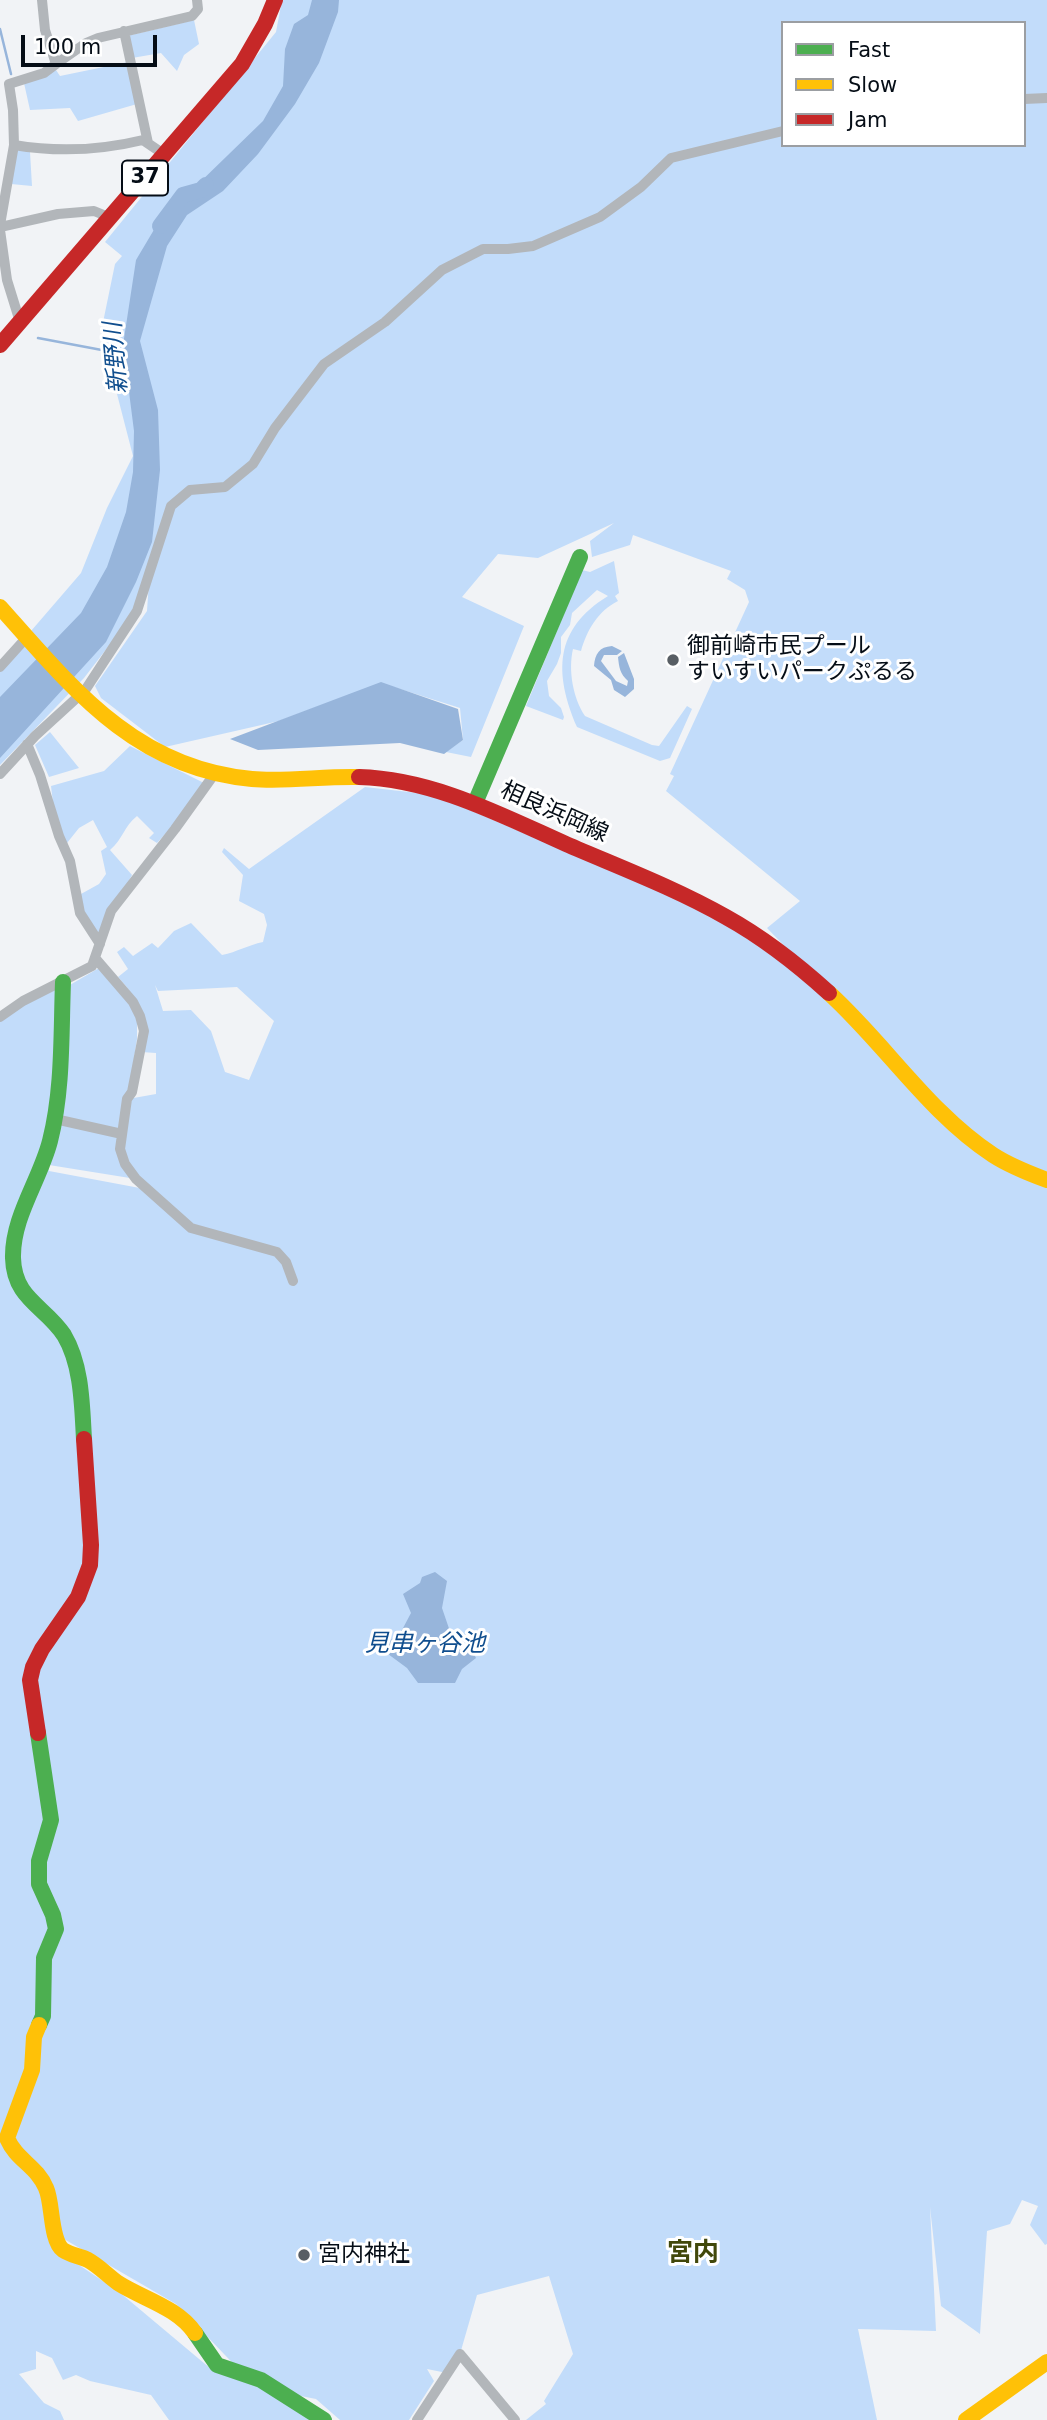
<!DOCTYPE html>
<html>
<head>
<meta charset="utf-8">
<style>
	body { margin:0 }
	#map { position:relative; width:1047px; height:2420px; overflow:hidden; background:#f1f3f6; font-family:"DejaVu Sans",sans-serif }
	canvas { display:block }
	.legend { position:absolute; left:781px; top:21px; width:245px; height:126px; box-sizing:border-box; background:#fff; border:2px solid #9b9ea2; margin:0; padding:9px 12px; list-style:none; font-size:21px; color:#050d16 }
	.legend li { display:flex; align-items:center; gap:14px; height:35px }
	.legend b { width:35px; border:2px solid #9b9ea2 }
	.scale { position:absolute; left:21px; top:35px; width:136px; height:32px; box-sizing:border-box; border:4px solid #050d16; border-top:0; padding-left:9px; font-size:21px; line-height:24px; white-space:nowrap; color:#050d16; -webkit-text-stroke:5px #fff; paint-order:stroke }
</style>
</head>
<body>
<div id="map">
<canvas width="1047" height="2420"></canvas>
<ul class="legend">
<li><b style="height:9px;background:#4caf50"></b>Fast</li>
<li><b style="height:9px;background:#ffc107"></b>Slow</li>
<li><b style="height:9px;background:#c62828"></b>Jam</li>
</ul>
<div class="scale">100 m</div>
</div>
<script>
const ctx = document.querySelector('canvas').getContext('2d');
ctx.lineJoin = 'round';
function fill(path, color) { ctx.fillStyle = color; ctx.fill(path, 'evenodd'); }
function strokePath(path, color, width, dash) { ctx.strokeStyle = color; ctx.lineWidth = width; ctx.lineCap = dash ? 'butt' : 'round'; ctx.setLineDash(dash || []); ctx.stroke(path); }
function label(font, color, halo, rows, align = 'center') {
  ctx.font = font + ' "DejaVu Sans","Noto Sans JP",sans-serif'; ctx.lineWidth = 6; ctx.setLineDash([]); ctx.textBaseline = 'middle'; ctx.strokeStyle = halo; ctx.fillStyle = color; for (const [text, x, y, turn = 0] of rows) {
    ctx.save(); ctx.translate(x, y); ctx.rotate((+turn || 0) * Math.PI / 180); ctx.textAlign = isNaN(turn) ? turn : align; if (halo) ctx.strokeText(text, 0, 0); ctx.fillText(text, 0, 0); ctx.restore();
  }
}
const green = new Path2D(`
	M 282,0 L 1047,0 L 1047,2244 L 1045,2245 L 1030,2225 L 1038,2206 L 1022,2200 L 1010,2224 L 987,2231 L 980,2334 L 941,2306 L 930,2207 L 936,2331 L 858,2329 L 877,2420 L 526,2420 L 546,2404 L 544,2401 L 573,2354 L 549,2276 L 477,2295 L 460,2354 L 447,2373 L 427,2369 L 434,2381 L 409,2420 L 340,2420 L 316,2399 L 266,2389 L 311,2420 L 169,2420 L 151,2395 L 90,2381 L 76,2375 L 63,2380 L 52,2358 L 36,2351 L 36,2369 L 19,2374 L 44,2403 L 60,2411 L 64,2420 L 0,2420 L 0,1019 L 52,989 L 63,989 L 99,968 L 137,1010 L 137,1039 L 128,1099 L 156,1094 L 156,1053 L 141,1052 C 142,1017 143,1004 118,977 L 128,969 L 117,952 L 124,947 L 133,956 L 152,943 L 158,948 L 174,931 L 191,923 L 222,955 C 237,952 248,945 263,942 L 267,925 L 264,914 L 239,901 L 243,875 L 222,852 L 224,848 L 249,869 L 365,787 L 435,795 L 747,929 L 834,997 L 767,928 L 800,901 L 666,791 L 674,776 L 670,774 L 749,602 L 745,590 L 727,579 L 731,571 L 633,535 L 630,545 L 592,557 L 590,541 L 614,523 L 538,558 L 498,554 L 462,597 L 524,626 L 471,757 L 446,752 L 463,740 L 460,708 L 381,683 L 279,721 L 165,747 L 101,698 L 95,686 L 147,611 L 150,566 L 138,608 L 84,678 L 0,765 L 0,667 L 81,573 L 107,508 L 133,456 L 101,332 L 115,264 L 122,256 L 105,242 L 276,32 ZM 783,23 L 1024,23 L 1024,145 L 783,145 ZM 107,343 L 149,407 L 145,418 L 107,344 ZM 155,985 L 158,991 L 237,987 L 274,1021 L 249,1080 L 225,1072 L 211,1031 L 191,1010 L 163,1011 ZM 49,1165 L 136,1179 L 145,1189 L 49,1171 ZM 45,2185 L 64,2239 L 176,2304 L 248,2379 L 211,2369 L 118,2291 L 55,2249 Z
	M 194,20 L 199,44 L 184,55 L 177,71 L 161,53 L 132,58 L 127,36 Z
	M 128,62 L 137,104 L 78,121 L 70,108 L 30,110 L 24,83 L 56,70 L 60,76 Z
	M 16,149 L 30,152 L 32,186 L 11,184 Z
	M 614,561 L 619,593 L 615,596 L 618,601 C 598,611 587,630 581,651 L 573,649 C 568,670 573,698 585,716 L 652,745 L 659,746 L 687,706 L 692,709 L 670,758 L 660,761 L 577,727 C 554,673 554,629 608,596 L 597,590 L 572,613 L 570,625 L 561,637 L 561,653 L 557,664 L 547,681 L 549,696 L 561,708 L 564,717 L 563,720 L 526,706 L 582,570 L 590,572 Z
	M 50,732 L 79,768 L 49,777 L 35,745 Z
	M 130,746 L 204,783 L 185,812 L 157,843 L 149,838 L 154,833 L 137,816 C 124,826 123,839 110,850 L 132,875 L 101,934 L 97,937 L 81,910 L 81,894 L 99,884 L 106,874 L 101,851 L 107,847 L 93,820 L 79,828 L 67,843 L 56,828 L 51,786 L 104,771 Z`);
const water = new Path2D(`
	M 312,0 L 339,0 L 338,12 L 319,63 L 295,104 L 258,154 L 223,191 L 187,215 L 167,246 L 140,341 L 158,410 L 160,470 L 152,542 L 136,582 L 106,642 L 0,758 L 0,697 L 81,613 L 107,567 L 126,512 L 133,472 L 134,431 L 123,345 L 136,260 L 158,223 L 263,121 L 283,86 L 285,49 L 294,24 L 308,15 Z
	M 612,646 L 622,651 L 617,655 L 604,655 L 601,661 L 616,681 L 627,686 L 628,681 C 620,674 619,667 618,657 L 624,653 L 634,679 L 634,689 L 625,697 L 614,690 L 611,680 L 594,666 C 595,654 599,647 612,646 Z
	M 381,682 L 458,709 L 463,740 L 444,754 L 400,743 L 258,750 L 230,739 Z
	M 435,1572 L 447,1581 L 442,1608 L 456,1649 L 474,1654 L 476,1658 L 462,1669 L 455,1683 L 418,1683 L 407,1668 L 388,1654 L 383,1647 L 402,1630 L 411,1613 L 403,1594 L 420,1583 L 422,1577 Z`);
const stream = new Path2D(`
	M 0,29 L 11,74
	M 38,338 L 123,354`);
const river = new Path2D(`
	M 160,226 L 183,195 L 201,190 L 206,185`);
const street = new Path2D(`
	M 124,31 L 148,143
	M 56,64 L 86,43 L 98,38 L 192,16 L 198,9 L 197,0
	M 1024,99 L 1047,98
	M 14,145 C 56,152 102,150 143,140 L 165,155
	M 0,225 L 14,145 L 13,110 L 9,84 L 44,73 L 56,64 L 45,30 L 42,0
	M 0,227 L 58,214 L 94,211 L 111,218
	M 0,230 L 7,280 L 20,322
	M 0,667 L 27,637
	M 82,695 L 137,611 L 171,506 L 190,490 L 225,487 L 253,464 L 275,428 L 324,364 L 385,322 L 442,270 L 483,249 L 508,249 L 533,246 L 600,217 L 641,187 L 671,158 L 783,131
	M 27,744 L 40,775 L 59,836 L 70,861 L 80,913 L 100,944
	M 0,774 L 35,736 L 81,694
	M 96,959 L 133,1002 L 140,1016 L 144,1031 L 132,1092 L 127,1099 L 120,1149 L 125,1164 L 136,1179 L 191,1228 L 277,1252 L 286,1262 L 293,1281
	M 0,1017 L 23,1001 L 92,966 L 111,911 L 175,829 L 213,776
	M 55,1119 L 122,1134
	M 417,2420 L 460,2354 L 515,2420`);
const fast = new Path2D(`
	M 475,803 L 580,557
	M 63,982 C 61,1035 63,1090 50,1141 C 40,1180 12,1217 13,1258 C 14,1299 45,1306 64,1335 C 82,1365 82,1406 84,1439
	M 38,1733 L 51,1820 L 39,1861 L 39,1884 L 53,1915 L 56,1929 L 44,1958 L 43,2016 L 39,2025
	M 195,2333 L 217,2365 L 261,2380 L 324,2420`);
const slow = new Path2D(`
	M 0,607 C 72,688 136,769 252,779 C 287,782 323,776 359,777
	M 829,993 C 886,1045 929,1113 993,1155 C 1010,1166 1028,1173 1047,1180
	M 39,2025 L 34,2037 L 32,2070 L 7,2138 C 16,2160 37,2166 46,2188 C 53,2203 50,2240 63,2250 C 70,2255 80,2256 88,2260 C 99,2266 108,2276 118,2283 C 143,2299 177,2307 195,2333
	M 966,2420 L 1047,2362`);
const jam = new Path2D(`
	M 0,345 L 242,64 L 265,24 L 275,0
	M 359,777 C 432,779 499,814 566,844 C 619,867 675,888 726,917 C 764,938 797,964 829,993
	M 38,1733 L 30,1680 L 33,1667 L 42,1649 L 78,1597 L 90,1565 L 91,1545 L 84,1439`);
const markers = [
	[673,660,7,"#585e64"],
	[304,2255,7,"#585e64"]
];
const shields = [
	[145,178,46]
];
const shieldNames = [
	["37",145,178]
];
const poiNames = [
	["御前崎市民プール",687,647],
	["すいすいパークぷるる",687,673],
	["宮内神社",318,2255]
];
const streetNames = [
	["相良浜岡線",554,813,24]
];
const waterNames = [
	["新野川",117,358,-95],
	["見串ヶ谷池",425,1645]
];
const quarterNames = [
	["宮内",693,2254]
];
fill(green, '#c2dcfa');
fill(water, '#97b5db');
strokePath(stream, '#97b5db', 2.5);
strokePath(river, '#97b5db', 16);
strokePath(street, '#b2b6ba', 10);
strokePath(fast, '#4caf50', 16);
strokePath(slow, '#ffc107', 16);
strokePath(jam, '#c62828', 16);
for (const [x, y, r, color] of markers) { const dot = new Path2D(); dot.arc(x, y, r, 0, 2 * Math.PI); ctx.fillStyle = color; ctx.fill(dot); strokePath(dot, '#fff', 2.5); }
for (const [x, y, w] of shields) { const box = new Path2D(); box.roundRect(x - w / 2, y - 17.5, w, 35, 5); ctx.fillStyle = '#fff'; ctx.fill(box); strokePath(box, '#050d16', 2); }
label('bold 21px', '#050d16', null, shieldNames);
label('23px', '#050d16', '#fff', poiNames, 'left');
label('23px', '#050d16', '#fff', streetNames);
label('italic 24px', '#104e8e', '#fff', waterNames);
label('bold 26px', '#41480b', '#fff', quarterNames);
</script>
</body>
</html>
